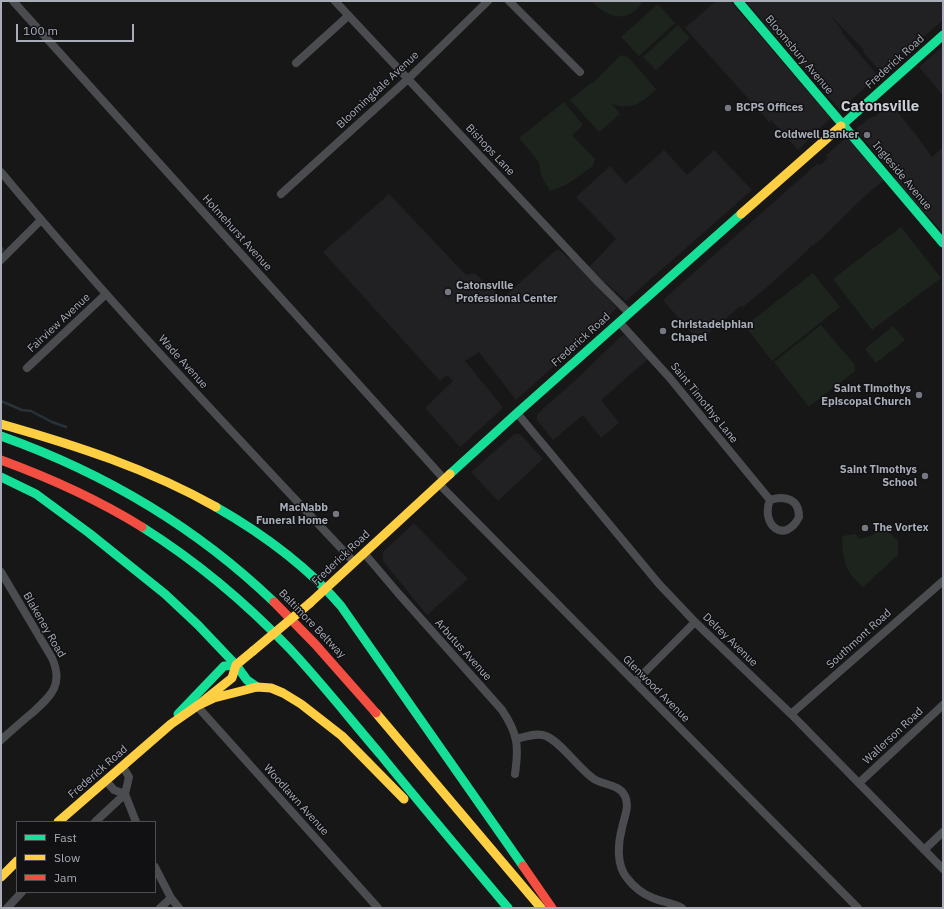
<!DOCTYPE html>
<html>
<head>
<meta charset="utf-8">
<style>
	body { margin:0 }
	#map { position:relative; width:944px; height:909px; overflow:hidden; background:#171717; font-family:"IBM Plex Sans",sans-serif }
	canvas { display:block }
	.frame { position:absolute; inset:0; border:2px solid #a8adb8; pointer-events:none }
	.legend { position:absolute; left:16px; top:821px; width:140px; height:72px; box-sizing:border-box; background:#111113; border:1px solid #4d4f55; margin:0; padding:5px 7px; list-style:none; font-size:12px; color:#a8adb8 }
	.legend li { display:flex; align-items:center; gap:8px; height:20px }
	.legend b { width:20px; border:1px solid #4d4f55 }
	.scale { position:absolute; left:16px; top:24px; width:118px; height:18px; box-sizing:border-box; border:2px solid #a8adb8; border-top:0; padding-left:5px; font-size:12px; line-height:14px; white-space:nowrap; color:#a8adb8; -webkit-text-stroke:3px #111113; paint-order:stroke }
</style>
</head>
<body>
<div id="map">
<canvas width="944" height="909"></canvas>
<div class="frame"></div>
<ul class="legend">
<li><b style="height:5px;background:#16e098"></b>Fast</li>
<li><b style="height:5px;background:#ffcf43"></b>Slow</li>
<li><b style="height:5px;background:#f24e42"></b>Jam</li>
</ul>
<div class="scale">100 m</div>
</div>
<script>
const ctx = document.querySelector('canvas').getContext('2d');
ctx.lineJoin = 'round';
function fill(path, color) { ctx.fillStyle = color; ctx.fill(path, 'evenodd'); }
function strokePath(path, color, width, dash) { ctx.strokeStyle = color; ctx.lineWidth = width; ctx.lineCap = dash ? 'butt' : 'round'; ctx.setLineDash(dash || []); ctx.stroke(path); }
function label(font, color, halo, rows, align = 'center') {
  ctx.font = font + ' "IBM Plex Sans",sans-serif'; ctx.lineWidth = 3; ctx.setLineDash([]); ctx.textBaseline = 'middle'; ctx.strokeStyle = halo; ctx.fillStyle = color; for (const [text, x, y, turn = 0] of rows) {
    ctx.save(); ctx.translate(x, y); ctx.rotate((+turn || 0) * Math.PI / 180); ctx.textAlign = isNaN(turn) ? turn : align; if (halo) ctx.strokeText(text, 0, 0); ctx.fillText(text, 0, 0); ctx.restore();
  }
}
const built = new Path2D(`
	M 716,1 L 730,1 L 831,118 L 798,150 L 771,120 L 769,122 L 685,28 Z
	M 745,1 L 943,1 L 943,20 L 882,73 L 863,52 L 864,50 L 828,13 L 842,30 L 842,33 L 878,76 L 840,110 Z
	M 943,46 L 943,95 L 919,67 Z
	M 888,100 L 916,135 L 932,157 L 943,147 L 943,233 L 931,219 L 919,208 L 894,179 L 893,173 L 857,132 L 858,131 L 856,129 L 872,116 L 874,117 L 886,107 L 884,104 Z
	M 847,137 L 884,180 L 867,194 L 820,240 L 812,246 L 810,244 L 810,247 L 807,251 L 765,289 L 743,307 L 740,306 L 699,342 L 663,300 L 818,163 L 820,165 L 828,158 L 826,155 Z
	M 664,150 L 687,175 L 714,150 L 752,190 L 627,300 L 625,300 L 605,282 L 601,281 L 589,267 L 616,239 L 576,197 L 610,166 L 626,184 Z
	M 389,194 L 466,275 L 474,273 L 503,298 L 557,249 L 562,252 L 569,259 L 570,257 L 617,308 L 589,335 L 516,400 L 479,352 L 465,361 L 502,406 L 501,410 L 460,447 L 425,408 L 453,381 L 447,375 L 440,381 L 323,252 Z
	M 624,335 L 627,337 L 648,359 L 601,400 L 619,423 L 601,438 L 583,415 L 553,440 L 537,420 L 537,414 L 580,376 L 619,338 Z
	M 514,434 L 520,434 L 543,459 L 498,501 L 471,472 Z
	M 414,523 L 468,579 L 427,615 L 383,561 L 383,552 Z`);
const green = new Path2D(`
	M 592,1 L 643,1 C 630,24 607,19 592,1 Z
	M 658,4 L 675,23 L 639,56 L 621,37 Z
	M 678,25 L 690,38 L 656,70 L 643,57 Z
	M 621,55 L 628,57 L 656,89 C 641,104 632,110 612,104 L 620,114 L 599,132 L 570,100 L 592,82 L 593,83 Z
	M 564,102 L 583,125 L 572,135 L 595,159 L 593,166 L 566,185 L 550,191 L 541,175 L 539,162 L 519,138 Z
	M 901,227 L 941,278 L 872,330 L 833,279 Z
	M 813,273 L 840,307 L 772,361 L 745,326 Z
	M 821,325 L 855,365 L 855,371 L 809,407 L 774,362 Z
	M 893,326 L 905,340 L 876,363 L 865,349 Z
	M 882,526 L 898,541 L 898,555 L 863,587 C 844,571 843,560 842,536 L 855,534 L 860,539 L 873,535 Z`);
const stream = new Path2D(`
	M 1,247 L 3,250
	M 1,401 L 22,410 L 31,411 L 52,422 L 66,427`);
const street = new Path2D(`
	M 13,1 L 444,479
	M 335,1 L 598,282 L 629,313
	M 509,1 L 580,72
	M 296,63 L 348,16
	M 1,172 C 113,307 234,434 354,562
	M 281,194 L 408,79 L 488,1
	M 1,260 L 41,220
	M 619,322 L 669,377 L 770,500 C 760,525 785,545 799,517 C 799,499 785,495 770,500
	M 27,368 L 106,294
	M 517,413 L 659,584 L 695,622 L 791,714 L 943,869
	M 439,484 L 858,908
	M 364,553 L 398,593 L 502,710 C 518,734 519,746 515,774
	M 1,572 L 52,658 C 64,685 51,696 32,713 C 21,722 11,731 1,740
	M 635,682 L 695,622
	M 197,706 L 378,908
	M 791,714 L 943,581
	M 516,739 C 525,737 537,732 546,736 C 562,743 578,768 594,779 C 603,785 619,784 625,796 C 630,807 624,817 622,828 C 618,843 616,865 627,878 C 633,886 643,894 653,898 C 663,902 673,903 682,908
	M 123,767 L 129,777 L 125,794 L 136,822
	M 106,781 L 114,790 L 125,794
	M 859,783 L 943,705
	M 95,822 L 125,794
	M 924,850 L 943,832
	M 155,867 L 171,898 L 179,908
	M 7,908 L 22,892
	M 160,908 L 171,898`);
const fast = new Path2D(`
	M 738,1 L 943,243
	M 841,126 L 943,35
	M 1,436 C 102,472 196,527 274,602
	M 450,474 L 517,413 L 741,214
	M 1,477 L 36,494 L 89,533 L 165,594 L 198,625 L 236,665 L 247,680 L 257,687
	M 216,507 C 263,534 306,565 341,606 L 523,866
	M 142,527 C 196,561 245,602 289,648 C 321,682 350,719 380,754 C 422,806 465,857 508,908
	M 178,714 L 224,666 L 236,665`);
const slow = new Path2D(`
	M 741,214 L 841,126
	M 1,424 C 75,445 149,469 216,507
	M 310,603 L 450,474
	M 197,706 L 214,698 L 257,687 L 271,688 L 283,693 L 301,704 L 342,736 L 404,799
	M 376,713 L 541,908
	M 58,822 L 171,724 L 197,706 L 232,678 L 236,665 L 253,651
	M 1,877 L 17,861`);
const jam = new Path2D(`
	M 1,460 C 50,478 97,499 142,527
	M 274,602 L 315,644 L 376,713
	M 523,866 L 552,908`);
const slowBridge = new Path2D(`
	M 253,651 L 310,603`);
const markers = [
	[728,108,4,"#757880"],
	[867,135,4,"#757880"],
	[448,292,4,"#757880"],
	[663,331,4,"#757880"],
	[919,395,4,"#757880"],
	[925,476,4,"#757880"],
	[336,514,4,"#757880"],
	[865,528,4,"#757880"]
];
const streetNames = [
	["Bloomsbury Avenue",799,55,50],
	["Frederick Road",895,62,-42],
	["Bloomingdale Avenue",378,90,-43],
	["Bishops Lane",490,150,47],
	["Ingleside Avenue",902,176,50],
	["Holmehurst Avenue",237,233,48],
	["Fairview Avenue",59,323,-43],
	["Frederick Road",581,340,-42],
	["Wade Avenue",183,362,48],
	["Saint Timothys Lane",704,403,51],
	["Frederick Road",341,558,-43],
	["Baltimore Beltway",312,624,46],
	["Blakeney Road",44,625,60],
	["Southmont Road",859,639,-42],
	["Delrey Avenue",730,640,44],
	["Arbutus Avenue",463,650,48],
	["Glenwood Avenue",656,689,45],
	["Wallerson Road",893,736,-43],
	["Frederick Road",98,772,-41],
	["Woodlawn Avenue",296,800,48]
];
const poiNames = [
	["BCPS Offices",736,108],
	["Coldwell Banker",859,135,"right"],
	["Catonsville",456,286],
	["Professional Center",456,299],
	["Christadelphian",671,325],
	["Chapel",671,338],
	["Saint Timothys",911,389,"right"],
	["Episcopal Church",911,402,"right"],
	["Saint Timothys",917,470,"right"],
	["School",917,483,"right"],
	["MacNabb",328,508,"right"],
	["Funeral Home",328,521,"right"],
	["The Vortex",873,528]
];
const districtNames = [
	["Catonsville",880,107]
];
fill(built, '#212123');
fill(green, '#1d241e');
strokePath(stream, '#2a3239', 2.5);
strokePath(street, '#4b4c50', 8);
strokePath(fast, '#16e098', 9);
strokePath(slow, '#ffcf43', 9);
strokePath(jam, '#f24e42', 9);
strokePath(slowBridge, '#ffcf43', 9);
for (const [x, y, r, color] of markers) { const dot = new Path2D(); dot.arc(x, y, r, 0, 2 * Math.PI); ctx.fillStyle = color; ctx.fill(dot); strokePath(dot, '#111113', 1.5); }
label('11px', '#a8adb8', '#111113', streetNames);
label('bold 11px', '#a8adb8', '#111113', poiNames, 'left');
label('bold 15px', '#c9ccd4', '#111113', districtNames);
</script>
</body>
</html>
